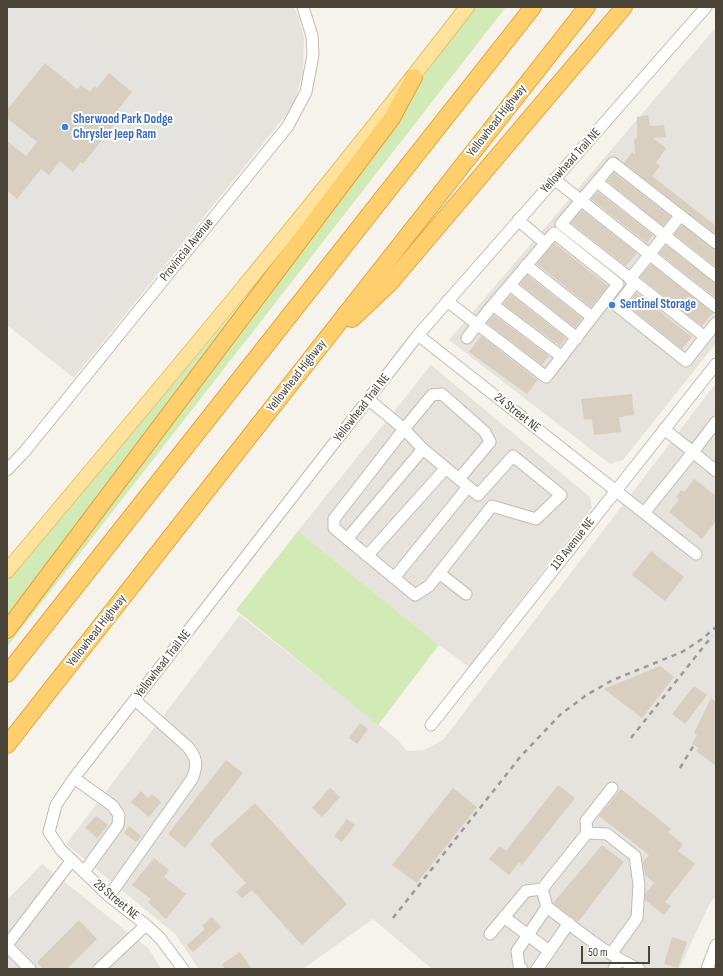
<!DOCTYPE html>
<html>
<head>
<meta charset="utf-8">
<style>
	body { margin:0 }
	#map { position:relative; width:723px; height:976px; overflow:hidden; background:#f6f3ec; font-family:"Sofia Sans Condensed",sans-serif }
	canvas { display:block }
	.frame { position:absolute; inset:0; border:8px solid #4b4439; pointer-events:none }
	.scale { position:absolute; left:581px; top:946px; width:69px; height:18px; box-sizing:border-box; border:2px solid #4b4439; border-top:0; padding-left:5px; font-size:12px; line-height:14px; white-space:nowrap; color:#4b4439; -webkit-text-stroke:3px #fff; paint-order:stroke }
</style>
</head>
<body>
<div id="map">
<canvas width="723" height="976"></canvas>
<div class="frame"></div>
<div class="scale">50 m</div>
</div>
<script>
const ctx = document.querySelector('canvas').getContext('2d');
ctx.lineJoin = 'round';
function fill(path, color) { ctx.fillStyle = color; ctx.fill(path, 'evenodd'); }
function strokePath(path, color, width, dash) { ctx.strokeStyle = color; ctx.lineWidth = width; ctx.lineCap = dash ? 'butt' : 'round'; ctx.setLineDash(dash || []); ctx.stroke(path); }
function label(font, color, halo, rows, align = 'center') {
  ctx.font = font + ' "Sofia Sans Condensed",sans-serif'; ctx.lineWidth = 4; ctx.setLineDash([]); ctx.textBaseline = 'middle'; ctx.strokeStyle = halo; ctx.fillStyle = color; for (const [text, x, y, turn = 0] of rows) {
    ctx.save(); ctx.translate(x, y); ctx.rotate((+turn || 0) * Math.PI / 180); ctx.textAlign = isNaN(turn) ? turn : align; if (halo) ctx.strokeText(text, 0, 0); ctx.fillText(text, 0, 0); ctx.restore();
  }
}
const industrial = new Path2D(`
	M 7,7 L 294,7 L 299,18 L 304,38 L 303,72 L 296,97 L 290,110 L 74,378 L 7,325 Z
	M 716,27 L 716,343 L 623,460 L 610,464 L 449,340 Z
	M 431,365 L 590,497 L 592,508 L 469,667 L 439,645 L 298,531 Z
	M 716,383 L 716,896 L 710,903 L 679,969 L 432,969 L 373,919 L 303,969 L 199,969 L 175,934 L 66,844 L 240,615 L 398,740 L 407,751 L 424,750 L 443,740 Z
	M 42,864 L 149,949 L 161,969 L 7,969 L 7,900 Z`);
const green = new Path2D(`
	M 475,7 L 506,7 L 7,647 L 7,640 Z
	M 261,280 L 7,616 L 7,581 Z
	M 298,531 L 439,645 L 378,725 L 236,610 Z`);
const parking = new Path2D(`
	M 7,7 L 60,7 L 237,146 L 82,340 L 75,335 L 69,343 L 7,295 L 7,190 L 17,198 L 41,169 L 49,175 L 60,161 L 73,172 L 99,145 L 121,116 L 116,112 L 132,92 L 109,73 L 97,88 L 94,86 L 90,92 L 81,85 L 77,89 L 45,63 L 7,110 Z
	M 7,118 L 37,142 L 26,156 L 7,141 Z`);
const building = new Path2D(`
	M 45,63 L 77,89 L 81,85 L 90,92 L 94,86 L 97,88 L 109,73 L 132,92 L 116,112 L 121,116 L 83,164 L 81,162 L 73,172 L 60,161 L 49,175 L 41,169 L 17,199 L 7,190 L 7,141 L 26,156 L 37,142 L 7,118 L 7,110 Z
	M 648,115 L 650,126 L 664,125 L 666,137 L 653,138 L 666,148 L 656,163 L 660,166 L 652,176 L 716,226 L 716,234 L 624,163 L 632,152 L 635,154 L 634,139 L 637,138 L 637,117 Z
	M 614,173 L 671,217 L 663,226 L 607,181 Z
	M 598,192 L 653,235 L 647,243 L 591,199 Z
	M 582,210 L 637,253 L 626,266 L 571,223 Z
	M 682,225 L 712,249 L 716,250 L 716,267 L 674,234 Z
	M 554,243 L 608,286 L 591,307 L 537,264 Z
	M 666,245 L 712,281 L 716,283 L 716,298 L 659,253 Z
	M 651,264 L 713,313 L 702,326 L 640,277 Z
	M 527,275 L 582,318 L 575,328 L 520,284 Z
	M 636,293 L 692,337 L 682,349 L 627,305 Z
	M 511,295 L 566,338 L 560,346 L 503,304 Z
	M 494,315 L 549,356 L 542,365 L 487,323 Z
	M 481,336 L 538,380 L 527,394 L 469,352 Z
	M 632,394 L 634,415 L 619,417 L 621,432 L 594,435 L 592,419 L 584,420 L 581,399 Z
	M 694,479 L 716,496 L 716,521 L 702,539 L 669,512 L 679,500 L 676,497 L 681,490 L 684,492 Z
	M 651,551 L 684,577 L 665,601 L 632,575 Z
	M 660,666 L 674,677 L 642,718 L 604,689 Z
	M 694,686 L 707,695 L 685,724 L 672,714 Z
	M 711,698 L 716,702 L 716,766 L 696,751 L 699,748 L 692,744 L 697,735 L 694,733 Z
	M 360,723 L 368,729 L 357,744 L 349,738 Z
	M 226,760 L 243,773 L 185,848 L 168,834 Z
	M 558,785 L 575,798 L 522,865 L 519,862 L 509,875 L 489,859 L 500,846 L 506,851 Z
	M 330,788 L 340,797 L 322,817 L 312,808 Z
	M 453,788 L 477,807 L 417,883 L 392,865 Z
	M 621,789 L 671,829 L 668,832 L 683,844 L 678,851 L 695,864 L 665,902 L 671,906 L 664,915 L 645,900 L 645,894 L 654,883 L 645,875 L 643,862 L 649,855 L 599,816 Z
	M 141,791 L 148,798 L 152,794 L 161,802 L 149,817 L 131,802 Z
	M 255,803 L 347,904 L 302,945 L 252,890 L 242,898 L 236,892 L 246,883 L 210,844 Z
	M 96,816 L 108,825 L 97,838 L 85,828 Z
	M 347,819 L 355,825 L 342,842 L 334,836 Z
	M 129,826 L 141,836 L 136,842 L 124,833 Z
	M 602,845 L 624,862 L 578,922 L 553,903 Z
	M 154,858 L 169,870 L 164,877 L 186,894 L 166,919 L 148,902 L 151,899 L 132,885 Z
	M 212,917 L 221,927 L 193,952 L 187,945 L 205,929 L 202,926 Z
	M 79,920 L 97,939 L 67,969 L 43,969 L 37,962 Z
	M 672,937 L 687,942 L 678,968 L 664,964 Z
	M 240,952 L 252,969 L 225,969 L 222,964 Z`);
const minor = new Path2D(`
	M 554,179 L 716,307
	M 597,182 L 716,276
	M 518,220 L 545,243
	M 526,265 L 592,317
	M 630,279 L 680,216
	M 635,283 L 617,306 L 686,361 L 716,323
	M 510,285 L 577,338
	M 447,301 C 480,327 513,351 546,377 L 618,284 L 554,233 L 487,312 L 467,338
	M 493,305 L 562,357
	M 418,335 L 644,513 L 693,452 L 716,471
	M 705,337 L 561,224 L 613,163 L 716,243
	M 368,399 L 404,429 L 334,519 L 334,528 L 415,595 L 429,586 L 492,506 L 536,519 L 561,495 L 513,456 L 478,495 L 423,449 L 404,429 L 432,395 L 442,394 L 485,432 L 490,442 L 459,479
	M 664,429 L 693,452 L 716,422
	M 7,470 L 25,451 L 288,126 L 306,92 L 313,55 L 312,36 L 303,7
	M 644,513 L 696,554
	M 347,539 L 423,449
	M 367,556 L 446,468
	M 439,573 L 466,594
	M 394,578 L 468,487
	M 431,725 L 716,364
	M 74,778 L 113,806 L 119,815 L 118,825 L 84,872
	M 587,833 L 586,821 L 612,788
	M 109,896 L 192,779 C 198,765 197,757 187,746 L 135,700
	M 504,917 L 549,951
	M 490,934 L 526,891 L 542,889
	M 7,945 L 72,860
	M 7,946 L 30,969
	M 611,954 L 637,918 L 639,885 L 635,856 L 607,834 L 587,833 L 542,889 L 547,907 C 576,929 605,954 639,969
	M 99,969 L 146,925
	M 183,969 L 160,938 L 146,925 L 109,896 L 61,850 L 49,832 L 56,805 L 74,778 L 418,335 L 706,7
	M 522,969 L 519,966 L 517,951 L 547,907
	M 537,969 L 569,923
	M 614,969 L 619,960
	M 707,969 L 716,945`);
const major = new Path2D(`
	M 7,571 C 163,385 319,199 467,7`);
const highway = new Path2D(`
	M 352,319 L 390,283 L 624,7
	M 7,630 L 392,118 L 414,77
	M 7,674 L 533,7
	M 7,745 L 587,7`);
const rail = new Path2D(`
	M 631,738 L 712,636
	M 680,768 L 694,745
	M 393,918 L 521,756 L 561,714 L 588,694 L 613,680 L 682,652 L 702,639 L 716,627`);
const markers = [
	[65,127,4,"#3f7fe0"],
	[612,305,4,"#3f7fe0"]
];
const shopNames = [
	["Sherwood Park Dodge",73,120],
	["Chrysler Jeep Ram",73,135],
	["Sentinel Storage",620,305]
];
const streetNames = [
	["Yellowhead Highway",497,121,-52],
	["Yellowhead Trail NE",571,161,-48],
	["Provincial Avenue",187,250,-51],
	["Yellowhead Highway",297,376,-52],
	["Yellowhead Trail NE",362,408,-52],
	["24 Street NE",517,413,38],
	["119 Avenue NE",573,544,-52],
	["Yellowhead Highway",97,631,-52],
	["Yellowhead Trail NE",163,664,-52],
	["28 Street NE",116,900,40]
];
fill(industrial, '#e6e2dd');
fill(green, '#d2eab5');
fill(parking, '#e5e3e0');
fill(building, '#d8cfc1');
strokePath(minor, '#c2bbae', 13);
strokePath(major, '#e6c16a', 16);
strokePath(highway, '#e0a43c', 18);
strokePath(minor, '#fff', 11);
strokePath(major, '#ffe39c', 14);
strokePath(highway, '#ffcf6e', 16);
strokePath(rail, '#9a9a9a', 2.5, [5, 5]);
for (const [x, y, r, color] of markers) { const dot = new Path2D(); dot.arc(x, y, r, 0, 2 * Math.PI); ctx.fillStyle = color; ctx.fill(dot); strokePath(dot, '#fff', 1.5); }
label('bold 13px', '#366cbe', '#fff', shopNames, 'left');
label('13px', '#4b4439', '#fff', streetNames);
</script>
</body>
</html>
